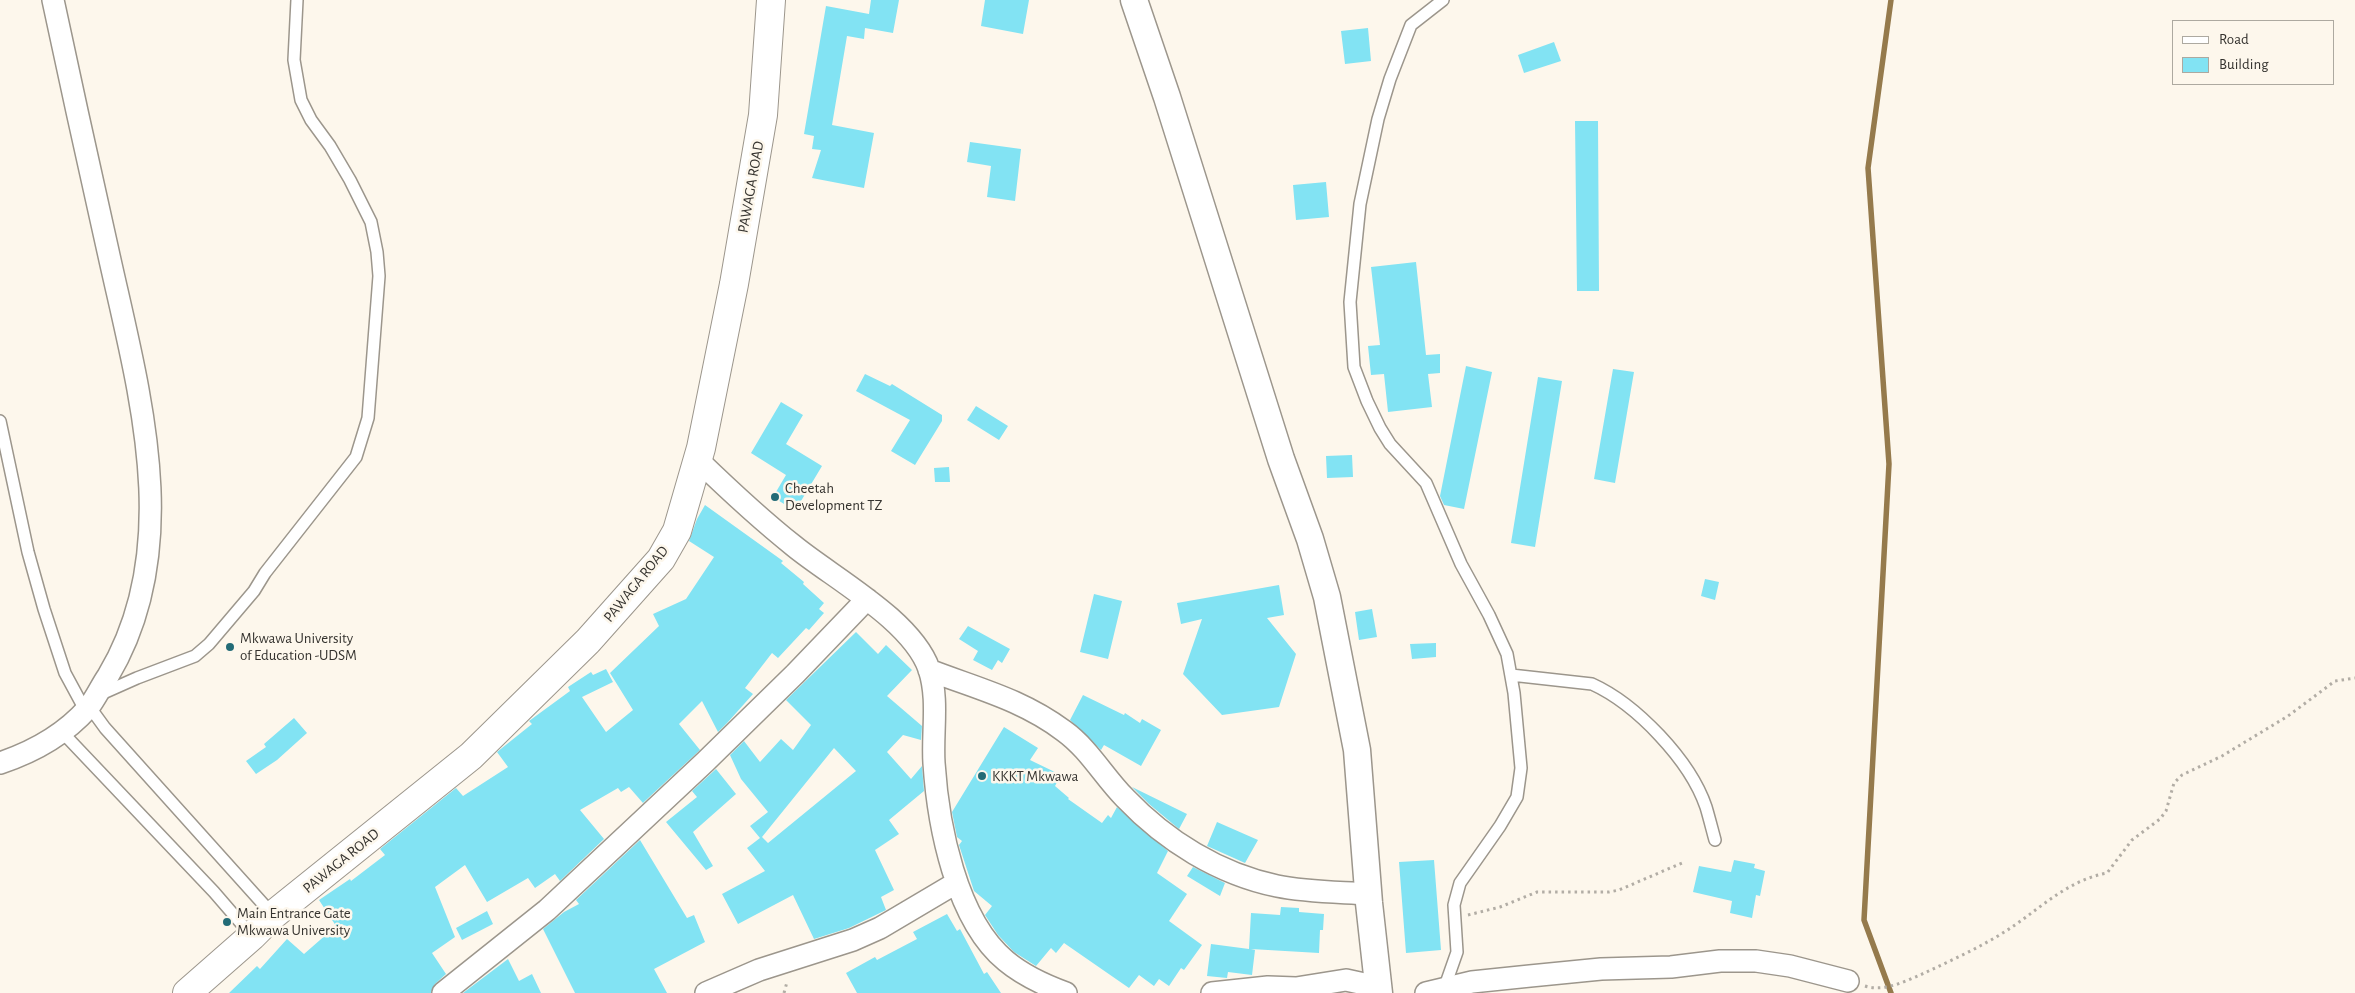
<!DOCTYPE html>
<html>
<head>
<meta charset="utf-8">
<style>
	body { margin:0 }
	#map { position:relative; width:2355px; height:993px; overflow:hidden; background:#fdf7ec; font-family:"Alegreya Sans",sans-serif }
	canvas { display:block }
	.legend { position:absolute; left:2172px; top:20px; width:162px; height:65px; box-sizing:border-box; background:#fdf7ec; border:1px solid #ada9a0; margin:0; padding:6px 9px; list-style:none; font-size:15px; color:#35332f }
	.legend li { display:flex; align-items:center; gap:10px; height:25px }
	.legend b { width:25px; border:1px solid #ada9a0 }
</style>
</head>
<body>
<div id="map">
<canvas width="2355" height="993"></canvas>
<ul class="legend">
<li><b style="height:6px;background:#fff"></b>Road</li>
<li><b style="height:14px;background:#82e3f3"></b>Building</li>
</ul>
</div>
<script>
const ctx = document.querySelector('canvas').getContext('2d');
ctx.lineJoin = 'round';
function strokePath(path, color, width, dash) { ctx.strokeStyle = color; ctx.lineWidth = width; ctx.lineCap = dash ? 'butt' : 'round'; ctx.setLineDash(dash || []); ctx.stroke(path); }
function fill(path, color) { ctx.fillStyle = color; ctx.fill(path, 'evenodd'); }
function label(font, color, halo, rows, align = 'center') {
  ctx.font = font + ' "Alegreya Sans",sans-serif'; ctx.lineWidth = 5; ctx.setLineDash([]); ctx.textBaseline = 'middle'; ctx.strokeStyle = halo; ctx.fillStyle = color; for (const [text, x, y, turn = 0] of rows) {
    ctx.save(); ctx.translate(x, y); ctx.rotate((+turn || 0) * Math.PI / 180); ctx.textAlign = isNaN(turn) ? turn : align; if (halo) ctx.strokeText(text, 0, 0); ctx.fillText(text, 0, 0); ctx.restore();
  }
}
const stream = new Path2D(`
	M 1891,993 L 1864,920 L 1889,464 L 1868,168 L 1891,0`);
const building = new Path2D(`
	M 871,0 L 899,0 L 893,33 L 865,28 L 864,39 L 847,36 L 832,125 L 874,133 L 864,188 L 812,178 L 821,150 L 812,149 L 814,136 L 804,134 L 826,6 L 869,14 Z
	M 985,0 L 1029,0 L 1023,34 L 981,26 Z
	M 1368,28 L 1371,61 L 1345,64 L 1341,31 Z
	M 1554,42 L 1561,61 L 1524,73 L 1518,55 Z
	M 1575,121 L 1598,121 L 1599,291 L 1577,291 Z
	M 970,142 L 1021,149 L 1015,201 L 987,197 L 991,166 L 967,162 Z
	M 1326,182 L 1329,217 L 1296,220 L 1293,185 Z
	M 1416,262 L 1426,355 L 1440,354 L 1440,373 L 1428,374 L 1432,407 L 1388,412 L 1384,374 L 1371,375 L 1368,346 L 1380,345 L 1371,267 Z
	M 1466,366 L 1492,372 L 1464,509 L 1444,505 L 1440,496 Z
	M 1613,369 L 1634,372 L 1615,483 L 1594,479 Z
	M 865,374 L 890,386 L 892,384 L 942,415 L 942,421 L 915,465 L 891,451 L 910,420 L 856,391 Z
	M 1538,377 L 1562,381 L 1535,547 L 1511,543 Z
	M 781,402 L 803,415 L 786,444 L 822,466 L 795,511 L 773,497 L 786,475 L 751,453 Z
	M 976,406 L 1008,426 L 999,440 L 967,420 Z
	M 1352,455 L 1353,477 L 1327,478 L 1326,456 Z
	M 949,467 L 950,482 L 935,482 L 934,468 Z
	M 705,505 L 783,561 L 781,563 L 804,582 L 803,584 L 824,603 L 819,609 L 824,613 L 809,630 L 806,628 L 778,658 L 772,653 L 745,688 L 753,694 L 728,722 L 718,732 L 702,701 L 679,724 L 700,750 L 645,801 L 643,803 L 629,787 L 621,792 L 618,788 L 580,810 L 604,839 L 560,881 L 555,874 L 535,888 L 528,878 L 487,902 L 465,865 L 435,887 L 455,937 L 432,953 L 446,974 L 435,984 L 431,993 L 229,993 L 257,966 L 260,969 L 287,939 L 304,954 L 336,926 L 319,900 L 350,879 L 351,881 L 385,855 L 380,849 L 456,788 L 463,796 L 508,767 L 497,752 L 532,724 L 529,721 L 570,691 L 568,687 L 591,672 L 593,675 L 606,669 L 613,682 L 582,697 L 606,732 L 633,710 L 610,673 L 659,626 L 653,614 L 686,599 L 714,557 L 689,541 L 697,519 Z
	M 1705,579 L 1719,582 L 1715,600 L 1701,596 Z
	M 1279,585 L 1284,615 L 1267,618 L 1296,654 L 1279,707 L 1222,715 L 1183,674 L 1202,619 L 1181,624 L 1177,603 Z
	M 1094,594 L 1122,601 L 1108,659 L 1080,652 Z
	M 1372,609 L 1377,637 L 1359,640 L 1355,612 Z
	M 968,626 L 1010,649 L 1002,663 L 998,660 L 992,670 L 973,660 L 978,651 L 959,639 Z
	M 856,632 L 878,654 L 886,645 L 912,670 L 887,696 L 922,726 L 921,740 L 903,735 L 887,752 L 911,779 L 922,766 L 924,791 L 889,820 L 899,834 L 875,850 L 894,890 L 881,897 L 886,910 L 849,928 L 814,939 L 793,895 L 738,924 L 722,894 L 765,871 L 747,848 L 760,838 L 750,826 L 768,812 L 741,779 L 730,755 L 744,741 L 760,762 L 781,739 L 793,750 L 811,725 L 786,700 ZM 834,748 L 856,771 L 768,843 L 762,837 Z
	M 1436,643 L 1436,657 L 1412,659 L 1410,644 Z
	M 1083,695 L 1124,715 L 1125,713 L 1140,723 L 1142,719 L 1161,730 L 1141,766 L 1104,745 L 1101,750 L 1070,720 Z
	M 294,718 L 307,733 L 277,760 L 256,774 L 246,761 L 266,747 L 264,744 Z
	M 1004,727 L 1038,748 L 1030,760 L 1061,775 L 1055,786 L 1069,798 L 1068,799 L 1102,823 L 1108,815 L 1111,818 L 1117,807 L 1168,851 L 1157,873 L 1187,894 L 1169,921 L 1202,945 L 1184,970 L 1181,968 L 1169,986 L 1159,979 L 1154,986 L 1139,975 L 1129,988 L 1064,943 L 1056,953 L 1051,948 L 1036,966 L 1014,952 L 998,935 L 985,915 L 992,906 L 974,891 L 959,845 L 962,841 L 957,837 L 952,812 Z
	M 716,769 L 736,794 L 693,832 L 713,866 L 706,870 L 666,822 L 697,797 L 692,791 Z
	M 1132,787 L 1187,814 L 1179,829 L 1149,804 Z
	M 1217,822 L 1258,840 L 1245,863 L 1207,846 Z
	M 640,840 L 687,918 L 694,915 L 705,942 L 654,969 L 667,993 L 575,993 L 543,929 L 564,912 L 579,904 L 576,900 Z
	M 1434,860 L 1441,950 L 1406,953 L 1399,862 Z
	M 1734,860 L 1755,864 L 1754,868 L 1765,871 L 1760,896 L 1756,895 L 1752,918 L 1730,913 L 1732,901 L 1693,892 L 1699,866 L 1731,872 Z
	M 1193,867 L 1225,883 L 1220,896 L 1187,876 Z
	M 1281,907 L 1299,908 L 1299,912 L 1324,914 L 1323,930 L 1320,930 L 1319,953 L 1251,949 L 1255,950 L 1252,975 L 1228,972 L 1227,978 L 1207,976 L 1211,944 L 1249,949 L 1251,913 L 1280,915 Z
	M 487,911 L 493,924 L 462,940 L 456,928 Z
	M 947,914 L 957,931 L 960,929 L 984,974 L 987,972 L 1001,993 L 857,993 L 846,973 L 875,957 L 877,960 L 917,939 L 913,932 Z
	M 508,959 L 519,981 L 532,974 L 541,993 L 463,993 Z`);
const path = new Path2D(`
	M 1468,915 L 1500,907 L 1537,892 L 1609,892 L 1619,890 L 1682,863
	M 1865,986 C 1884,992 1903,982 1920,975 C 1952,960 1986,945 2015,925 C 2045,904 2070,880 2107,873 L 2132,840 L 2160,819 L 2166,811 L 2174,783 L 2182,775 L 2222,756 L 2288,716 L 2335,681 L 2355,678
	M 784,993 L 787,982`);
const service = new Path2D(`
	M 1443,0 L 1411,25 L 1390,79 L 1378,119 L 1360,204 L 1350,302 L 1354,367 L 1367,401 L 1380,428 L 1390,444 L 1426,483 L 1461,564 L 1489,615 L 1507,654 L 1514,693 L 1521,768 L 1517,797 L 1500,826 L 1460,883 L 1454,905 L 1457,952 L 1444,989
	M 0,421 L 28,552 L 44,609 L 65,673 L 85,710
	M 1511,675 L 1592,684 C 1636,704 1690,760 1706,807 C 1709,817 1712,829 1715,840
	M 101,694 L 137,678 L 195,656 L 209,644 L 254,591 L 265,573 L 356,457 L 368,418 L 379,276 L 377,252 L 371,222 L 350,180 L 330,146 L 311,120 L 301,100 L 294,60 L 297,0
	M 89,706 L 105,728 L 273,915
	M 63,733 L 214,892 L 252,936`);
const minor = new Path2D(`
	M 698,460 C 729,490 760,519 794,546 C 833,578 912,620 929,669 C 939,699 932,732 934,763 C 938,825 956,920 1006,961 C 1024,976 1044,985 1066,993
	M 929,670 C 978,689 1021,699 1064,731 C 1089,749 1104,777 1125,798 C 1166,841 1219,874 1277,886 C 1306,892 1338,892 1368,894
	M 0,763 C 33,752 65,734 88,708 C 96,698 101,686 108,676 C 186,546 138,388 108,251 C 89,167 71,84 53,0
	M 443,993 L 547,910 L 705,762 L 795,674 L 867,599
	M 706,993 L 759,970 L 853,940 L 880,928 L 956,883
	M 1212,993 L 1268,987 L 1296,988 L 1346,980 L 1378,987
	M 1426,993 L 1472,982 L 1530,976 L 1601,969 L 1671,967 L 1720,961 L 1756,961 L 1790,966 L 1848,981`);
const tertiary = new Path2D(`
	M 1134,0 L 1167,97 L 1281,459 L 1310,539 L 1327,597 L 1357,750 L 1369,903 L 1379,993`);
const secondary = new Path2D(`
	M 187,993 L 252,936 L 273,915 L 471,756 L 588,641 L 661,559 L 677,531 L 701,448 L 734,284 L 763,115 L 771,0`);
const markers = [
	[775,497,5,"#226b76"],
	[230,647,5,"#226b76"],
	[982,776,5,"#226b76"],
	[227,922,5,"#226b76"]
];
const streetNames = [
	["PAWAGA ROAD",751,187,-80],
	["PAWAGA ROAD",636,584,-51],
	["PAWAGA ROAD",341,861,-39]
];
const poiNames = [
	["Cheetah",785,488],
	["Development TZ",785,505],
	["Mkwawa University",240,638],
	["of Education -UDSM",240,655],
	["KKKT Mkwawa",992,776],
	["Main Entrance Gate",237,913],
	["Mkwawa University",237,930]
];
strokePath(stream, '#957a4c', 5.5);
fill(building, '#82e3f3');
strokePath(service, '#9c968c', 14);
strokePath(minor, '#9c968c', 24);
strokePath(tertiary, '#9c968c', 29);
strokePath(secondary, '#9c968c', 30);
strokePath(path, '#b2ada5', 3, [2.5, 4]);
strokePath(service, '#fff', 11);
strokePath(minor, '#fff', 21);
strokePath(tertiary, '#fff', 26);
strokePath(secondary, '#fff', 28);
for (const [x, y, r, color] of markers) { const dot = new Path2D(); dot.arc(x, y, r, 0, 2 * Math.PI); ctx.fillStyle = color; ctx.fill(dot); strokePath(dot, '#fdf7ec', 2); }
label('15px', '#35332f', '#fdf7ec', streetNames);
label('15px', '#35332f', '#fdf7ec', poiNames, 'left');
</script>
</body>
</html>
